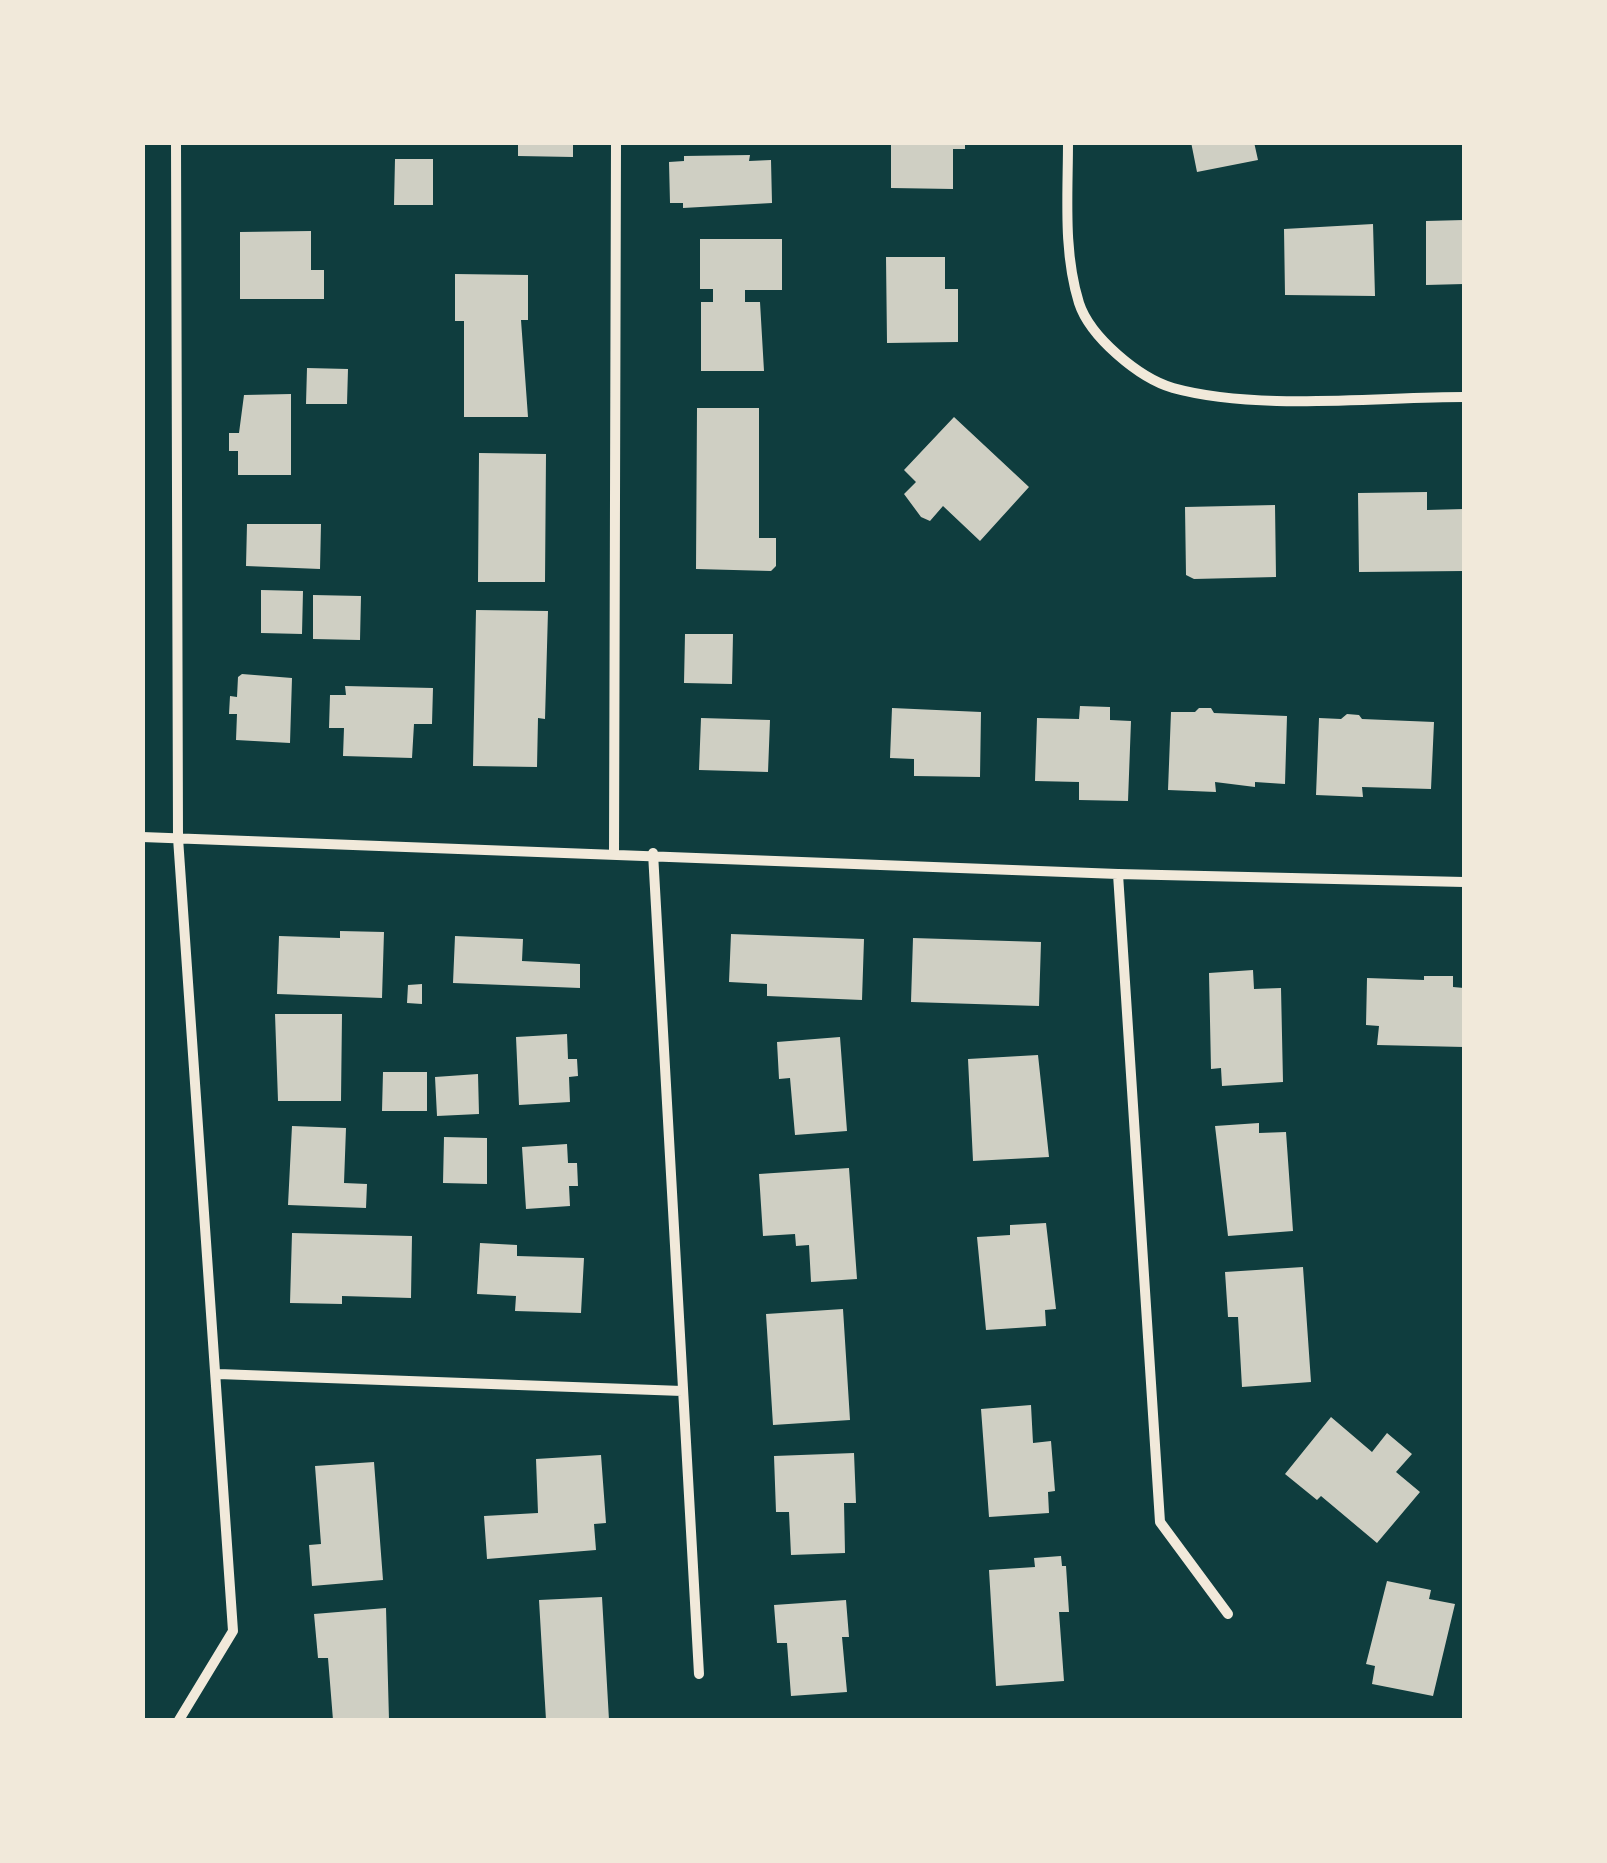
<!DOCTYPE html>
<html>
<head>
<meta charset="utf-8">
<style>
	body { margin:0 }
	#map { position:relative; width:1607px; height:1863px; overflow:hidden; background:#0f3d3e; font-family:Quicksand,sans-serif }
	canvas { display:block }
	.frame { position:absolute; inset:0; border:145px solid #f1e9da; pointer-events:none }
</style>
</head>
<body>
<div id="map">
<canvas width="1607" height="1863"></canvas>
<div class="frame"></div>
</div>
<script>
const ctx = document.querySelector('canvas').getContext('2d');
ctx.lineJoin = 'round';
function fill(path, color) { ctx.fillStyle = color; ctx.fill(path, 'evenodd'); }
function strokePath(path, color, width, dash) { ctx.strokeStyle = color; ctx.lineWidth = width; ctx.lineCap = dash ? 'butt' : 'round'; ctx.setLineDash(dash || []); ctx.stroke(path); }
const building = new Path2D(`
	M 518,142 L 573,142 L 573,157 L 518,156 Z
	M 965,142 L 965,149 L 953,149 L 953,189 L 891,188 L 891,144 Z
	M 1191,142 L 1254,142 L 1258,160 L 1197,172 Z
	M 750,155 L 749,161 L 771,160 L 772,203 L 683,208 L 683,203 L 670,203 L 669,162 L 684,161 L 684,156 Z
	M 395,159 L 433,159 L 433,205 L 394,205 Z
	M 1464,220 L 1464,284 L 1426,285 L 1426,221 Z
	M 1373,224 L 1375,296 L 1285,295 L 1284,229 Z
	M 311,231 L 311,270 L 324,270 L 324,299 L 240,299 L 240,232 Z
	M 700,239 L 782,239 L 782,290 L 745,290 L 745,302 L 760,302 L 764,371 L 701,371 L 701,302 L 713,302 L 713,289 L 700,289 Z
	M 886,257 L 945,257 L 945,289 L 958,289 L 958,342 L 887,343 Z
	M 455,274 L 528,275 L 528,320 L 521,320 L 528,417 L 464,417 L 464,321 L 455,321 Z
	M 307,368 L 348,369 L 347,404 L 306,404 Z
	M 291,394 L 291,475 L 238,475 L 238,451 L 229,451 L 229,433 L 239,433 L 244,395 Z
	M 697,408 L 759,408 L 759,538 L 776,538 L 776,566 L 771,571 L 696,569 Z
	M 954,417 L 1029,487 L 980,541 L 943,506 L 930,521 L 921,517 L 904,494 L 916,482 L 904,470 Z
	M 479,453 L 546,454 L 545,582 L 478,582 Z
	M 1427,492 L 1427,510 L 1464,509 L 1464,571 L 1359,572 L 1358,493 Z
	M 1275,505 L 1276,577 L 1194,579 L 1186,575 L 1185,507 Z
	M 247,524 L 321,524 L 320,569 L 246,566 Z
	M 261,590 L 303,591 L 302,634 L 261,633 Z
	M 313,595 L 361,596 L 360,640 L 313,639 Z
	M 476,610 L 548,611 L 545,719 L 538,718 L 537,767 L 473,766 Z
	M 685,634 L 733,634 L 732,684 L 684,683 Z
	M 242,674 L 292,678 L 290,743 L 236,740 L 237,714 L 229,714 L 230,696 L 237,697 L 238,677 Z
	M 345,686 L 433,688 L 432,724 L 414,724 L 412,758 L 343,756 L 344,728 L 329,728 L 330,695 L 346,695 Z
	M 1080,706 L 1110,707 L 1110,720 L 1131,721 L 1128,801 L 1079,800 L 1079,782 L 1035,781 L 1037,718 L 1079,719 Z
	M 892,708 L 981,712 L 980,777 L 914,776 L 914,759 L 890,758 Z
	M 1199,708 L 1211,708 L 1214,713 L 1287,716 L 1285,784 L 1255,782 L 1255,787 L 1215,782 L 1216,792 L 1168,790 L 1171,712 L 1195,712 Z
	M 1347,714 L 1359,715 L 1362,719 L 1434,722 L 1431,789 L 1362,787 L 1363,797 L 1316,795 L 1319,718 L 1341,719 Z
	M 701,718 L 770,720 L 768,772 L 699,770 Z
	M 340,931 L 384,932 L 382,998 L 277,994 L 279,936 L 340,938 Z
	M 731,934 L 864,939 L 862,1000 L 767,996 L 767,984 L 729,982 Z
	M 455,936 L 523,939 L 522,961 L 580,964 L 580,988 L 453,983 Z
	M 913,938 L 1041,942 L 1039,1006 L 911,1002 Z
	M 1253,970 L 1254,989 L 1281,988 L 1283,1082 L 1222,1086 L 1221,1068 L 1211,1069 L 1209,973 Z
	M 1424,976 L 1453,976 L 1453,987 L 1464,988 L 1464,1047 L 1377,1045 L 1379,1026 L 1366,1025 L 1367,978 L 1424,980 Z
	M 422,984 L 422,1004 L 407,1003 L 408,985 Z
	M 275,1014 L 342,1014 L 341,1101 L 278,1101 Z
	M 567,1034 L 568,1059 L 577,1059 L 578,1076 L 569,1077 L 570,1102 L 519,1105 L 516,1037 Z
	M 840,1037 L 847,1131 L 795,1135 L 790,1078 L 779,1079 L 777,1042 Z
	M 1038,1055 L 1049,1157 L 973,1161 L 968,1059 Z
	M 383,1072 L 427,1072 L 427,1111 L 382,1111 Z
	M 478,1074 L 479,1114 L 437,1116 L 435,1077 Z
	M 1259,1123 L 1259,1133 L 1286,1132 L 1293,1231 L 1228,1236 L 1215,1126 Z
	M 292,1126 L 346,1128 L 344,1183 L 367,1184 L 366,1208 L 288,1205 Z
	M 444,1137 L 487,1138 L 487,1184 L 443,1183 Z
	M 567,1144 L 568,1163 L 577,1163 L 578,1186 L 569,1186 L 570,1206 L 526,1209 L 522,1147 Z
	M 849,1168 L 857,1279 L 811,1282 L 809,1245 L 796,1246 L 795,1234 L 763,1236 L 759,1174 Z
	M 1046,1223 L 1056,1309 L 1045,1310 L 1046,1326 L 986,1330 L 977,1237 L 1010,1235 L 1010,1225 Z
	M 292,1233 L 412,1236 L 411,1298 L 342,1296 L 342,1304 L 290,1303 Z
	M 480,1243 L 517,1245 L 517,1256 L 584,1258 L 581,1313 L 515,1311 L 516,1296 L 477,1294 Z
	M 1303,1267 L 1311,1382 L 1242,1387 L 1238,1317 L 1228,1317 L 1225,1272 Z
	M 843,1309 L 850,1420 L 773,1425 L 766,1314 Z
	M 1031,1405 L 1033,1443 L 1051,1441 L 1055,1491 L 1048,1492 L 1049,1513 L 989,1517 L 981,1409 Z
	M 1331,1417 L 1372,1452 L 1387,1433 L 1412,1454 L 1396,1472 L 1420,1492 L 1377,1543 L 1321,1496 L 1317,1500 L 1285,1474 Z
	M 854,1453 L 856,1503 L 844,1503 L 845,1553 L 791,1555 L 789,1512 L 776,1512 L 774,1456 Z
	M 601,1455 L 606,1523 L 594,1524 L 596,1550 L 487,1559 L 484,1516 L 538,1513 L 536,1459 Z
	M 374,1462 L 383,1580 L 312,1586 L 309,1545 L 321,1544 L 315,1466 Z
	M 1061,1556 L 1062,1566 L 1066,1566 L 1069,1612 L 1059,1612 L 1064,1681 L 996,1686 L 989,1570 L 1035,1567 L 1034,1558 Z
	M 1387,1581 L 1431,1590 L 1429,1599 L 1455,1604 L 1433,1696 L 1372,1684 L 1375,1666 L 1366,1664 Z
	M 602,1597 L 609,1720 L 546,1720 L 539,1600 Z
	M 846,1600 L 849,1637 L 842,1637 L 847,1692 L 791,1696 L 787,1643 L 777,1643 L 774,1605 Z
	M 386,1608 L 389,1720 L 333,1720 L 328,1658 L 318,1658 L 314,1614 Z`);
const minor = new Path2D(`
	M 176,142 L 178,838 L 233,1631 L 179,1720
	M 1068,142 C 1068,195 1063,252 1079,303 C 1090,337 1139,378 1173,388 C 1256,411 1377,397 1464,397
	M 142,837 L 1118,874 L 1464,882
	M 614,852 L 616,142
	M 653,853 L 699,1674
	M 1118,874 L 1160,1522 L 1228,1614
	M 218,1374 L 682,1391`);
fill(building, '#cfcfc3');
strokePath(minor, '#f1e9da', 10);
</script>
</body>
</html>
